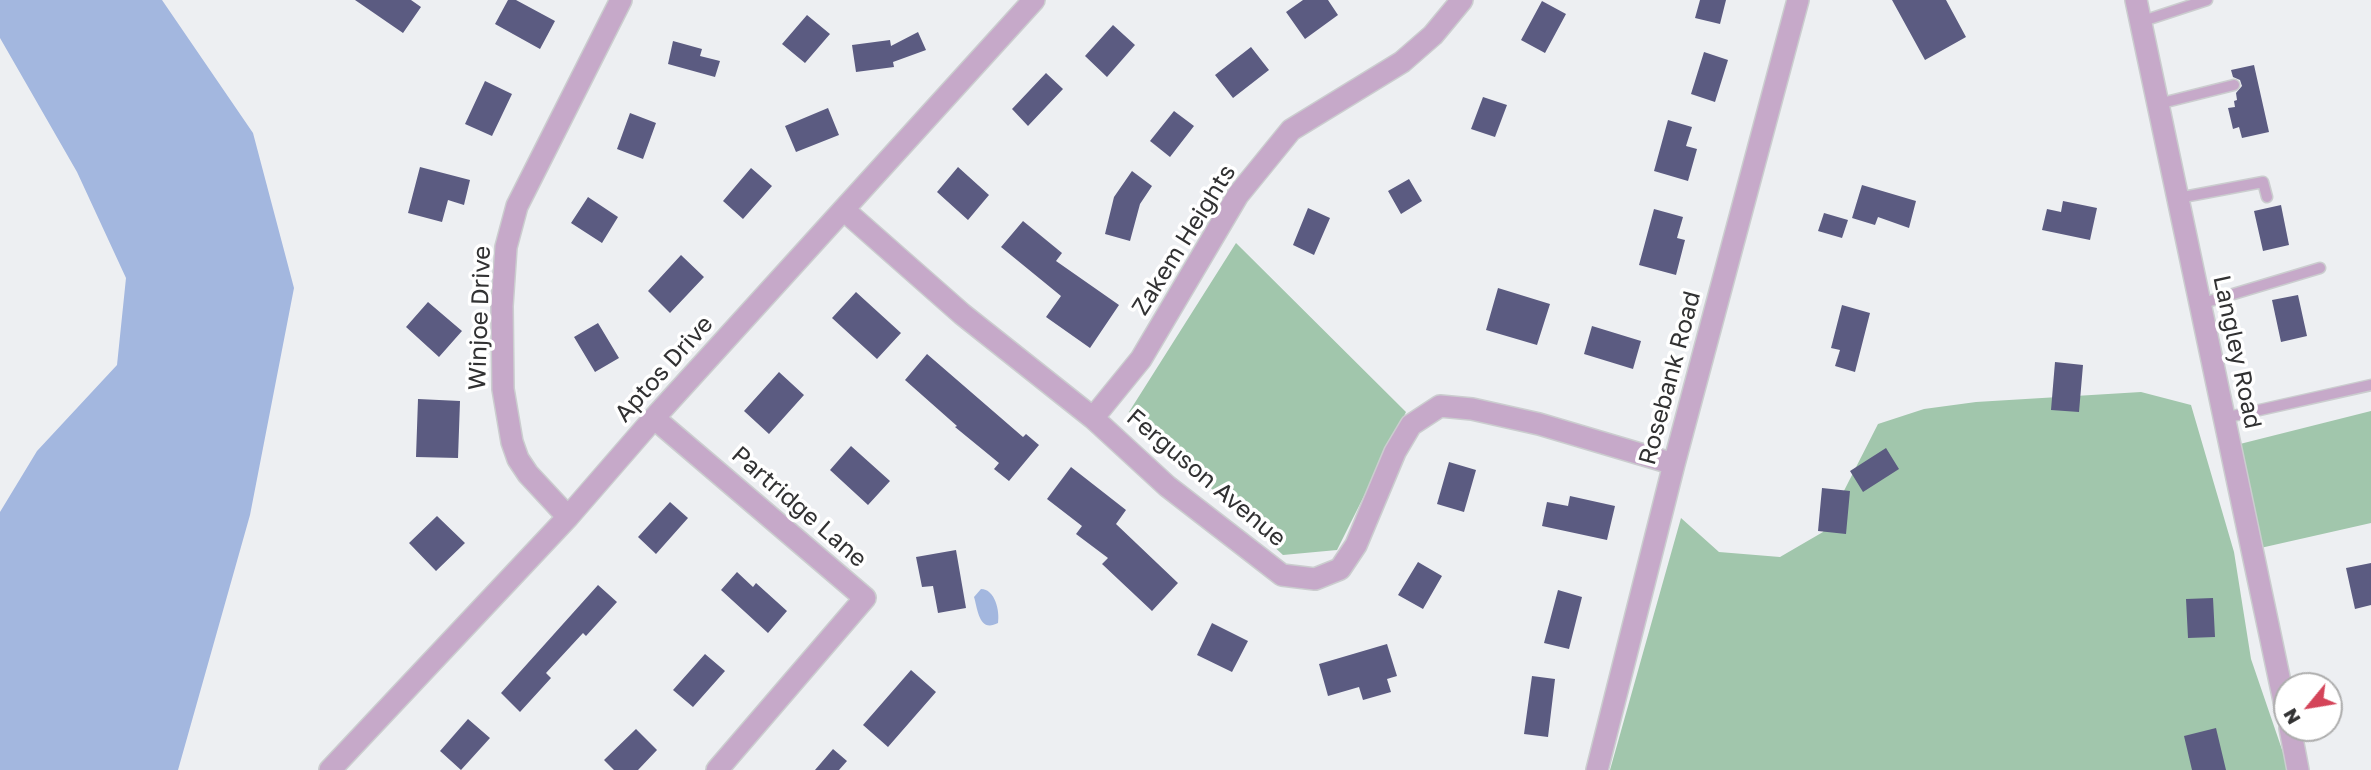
<!DOCTYPE html>
<html>
<head>
<meta charset="utf-8">
<style>
	body { margin:0 }
	#map { position:relative; width:2371px; height:770px; overflow:hidden; background:#edeff2; font-family:"Golos Text",sans-serif }
	canvas { display:block }
	.north { position:absolute; left:2273px; top:672px; width:70px; height:70px; box-sizing:border-box; background:#fff; border:2px solid #adadad; border-radius:50%; rotate:240deg; font-size:19px; font-weight:700; line-height:28px; text-align:center; color:#313132 }
	.north::after { content:''; display:block; margin:auto; width:24px; height:32px; background:#d44459; clip-path:polygon(50% 0,100% 100%,50% 72%,0 100%) }
</style>
</head>
<body>
<div id="map">
<canvas width="2371" height="770"></canvas>
<div class="north">N</div>
</div>
<script>
const ctx = document.querySelector('canvas').getContext('2d');
ctx.lineJoin = 'round';
function fill(path, color) { ctx.fillStyle = color; ctx.fill(path, 'evenodd'); }
function strokePath(path, color, width, dash) { ctx.strokeStyle = color; ctx.lineWidth = width; ctx.lineCap = dash ? 'butt' : 'round'; ctx.setLineDash(dash || []); ctx.stroke(path); }
function label(font, color, halo, rows, align = 'center') {
  ctx.font = font + ' "Golos Text",sans-serif'; ctx.lineWidth = 7; ctx.setLineDash([]); ctx.textBaseline = 'middle'; ctx.strokeStyle = halo; ctx.fillStyle = color; for (const [text, x, y, turn = 0] of rows) {
    ctx.save(); ctx.translate(x, y); ctx.rotate((+turn || 0) * Math.PI / 180); ctx.textAlign = isNaN(turn) ? turn : align; if (halo) ctx.strokeText(text, 0, 0); ctx.fillText(text, 0, 0); ctx.restore();
  }
}
const green = new Path2D(`
	M 1236,243 L 1406,412 L 1337,550 L 1283,555 L 1129,412 Z
	M 2141,392 L 2191,405 L 2234,552 L 2251,659 L 2289,770 L 1610,770 L 1681,518 L 1719,552 L 1780,557 L 1823,532 L 1878,424 L 1924,409 L 1976,402 Z
	M 2371,411 L 2371,523 L 2256,549 L 2228,447 Z`);
const water = new Path2D(`
	M 0,0 L 162,0 L 253,133 L 294,288 L 250,515 L 178,770 L 0,770 L 0,512 L 37,451 L 117,365 L 126,278 L 77,172 L 0,38 Z
	M 981,589 C 995,589 1000,611 998,623 C 979,633 978,610 974,597 Z`);
const building = new Path2D(`
	M 355,0 L 411,0 L 421,7 L 403,33 Z
	M 508,0 L 516,0 L 555,21 L 540,49 L 495,24 Z
	M 1303,0 L 1328,0 L 1338,15 L 1305,39 L 1286,12 Z
	M 1700,0 L 1726,0 L 1720,24 L 1695,18 Z
	M 1892,0 L 1946,0 L 1966,37 L 1925,60 Z
	M 1542,1 L 1566,14 L 1545,53 L 1521,40 Z
	M 807,15 L 830,34 L 805,63 L 782,44 Z
	M 1113,25 L 1135,45 L 1107,77 L 1085,56 Z
	M 918,32 L 926,50 L 893,62 L 894,67 L 856,72 L 852,45 L 890,40 L 891,46 Z
	M 673,41 L 702,49 L 700,56 L 720,61 L 715,77 L 668,64 Z
	M 1251,47 L 1269,70 L 1233,98 L 1215,75 Z
	M 1704,52 L 1728,60 L 1715,102 L 1691,94 Z
	M 2254,65 L 2269,132 L 2242,138 L 2239,127 L 2233,129 L 2228,108 L 2235,107 L 2234,101 L 2237,100 L 2236,93 L 2242,86 L 2240,80 L 2233,77 L 2231,70 Z
	M 1046,73 L 1063,89 L 1028,126 L 1012,109 Z
	M 485,81 L 512,94 L 492,136 L 465,124 Z
	M 1483,97 L 1507,105 L 1495,137 L 1471,129 Z
	M 828,108 L 839,135 L 796,152 L 785,126 Z
	M 1174,111 L 1194,126 L 1170,157 L 1150,141 Z
	M 630,113 L 656,123 L 643,159 L 617,149 Z
	M 1668,120 L 1692,127 L 1686,146 L 1697,149 L 1688,181 L 1654,171 Z
	M 420,167 L 470,180 L 464,205 L 448,200 L 442,222 L 408,213 Z
	M 958,167 L 989,195 L 968,220 L 937,192 Z
	M 751,168 L 772,186 L 743,219 L 723,201 Z
	M 1132,171 L 1152,186 L 1140,204 L 1130,241 L 1105,234 L 1114,197 Z
	M 1409,179 L 1422,201 L 1401,214 L 1388,191 Z
	M 1862,185 L 1916,201 L 1909,228 L 1878,217 L 1875,225 L 1852,218 Z
	M 588,197 L 618,217 L 602,243 L 571,223 Z
	M 2063,201 L 2097,208 L 2090,240 L 2042,230 L 2047,209 L 2061,212 Z
	M 2281,205 L 2289,245 L 2263,251 L 2254,211 Z
	M 1308,208 L 1330,218 L 1314,255 L 1293,245 Z
	M 1654,209 L 1683,217 L 1677,238 L 1685,240 L 1676,275 L 1639,265 Z
	M 1824,213 L 1848,220 L 1842,238 L 1818,231 Z
	M 1023,221 L 1062,253 L 1056,261 L 1119,305 L 1090,348 L 1046,317 L 1061,296 L 1001,247 Z
	M 681,255 L 704,277 L 670,313 L 648,291 Z
	M 1498,288 L 1550,304 L 1537,345 L 1486,330 Z
	M 856,292 L 901,333 L 877,359 L 832,318 Z
	M 2298,295 L 2307,336 L 2281,342 L 2272,300 Z
	M 428,302 L 462,331 L 439,357 L 406,327 Z
	M 1842,305 L 1870,313 L 1855,372 L 1835,366 L 1840,350 L 1831,348 Z
	M 598,323 L 619,358 L 595,372 L 574,337 Z
	M 1592,326 L 1641,341 L 1633,369 L 1584,354 Z
	M 927,354 L 1023,437 L 1026,434 L 1039,445 L 1009,481 L 994,469 L 999,463 L 955,427 L 957,426 L 905,380 Z
	M 2055,362 L 2083,365 L 2079,412 L 2051,410 Z
	M 779,372 L 804,395 L 769,434 L 744,411 Z
	M 418,399 L 460,401 L 458,458 L 416,457 Z
	M 851,446 L 890,481 L 868,505 L 830,470 Z
	M 1886,448 L 1899,469 L 1863,492 L 1850,471 Z
	M 1449,462 L 1476,470 L 1464,512 L 1437,504 Z
	M 1071,467 L 1126,510 L 1116,524 L 1178,583 L 1152,611 L 1102,564 L 1108,558 L 1076,534 L 1082,526 L 1047,499 Z
	M 1822,488 L 1850,491 L 1846,534 L 1818,531 Z
	M 1570,496 L 1615,506 L 1607,540 L 1542,526 L 1547,502 L 1568,506 Z
	M 670,502 L 688,518 L 656,554 L 638,537 Z
	M 437,516 L 465,543 L 436,571 L 409,543 Z
	M 956,550 L 966,608 L 938,613 L 933,586 L 922,587 L 916,557 Z
	M 1418,562 L 1442,576 L 1423,609 L 1398,595 Z
	M 2371,563 L 2371,605 L 2355,609 L 2346,568 Z
	M 737,572 L 753,587 L 756,583 L 787,611 L 768,633 L 721,590 Z
	M 598,585 L 617,602 L 586,636 L 583,633 L 546,673 L 551,678 L 520,712 L 501,693 Z
	M 1558,590 L 1582,597 L 1569,649 L 1544,643 Z
	M 2213,598 L 2215,637 L 2188,638 L 2186,599 Z
	M 1212,623 L 1248,641 L 1232,672 L 1197,655 Z
	M 1387,644 L 1397,676 L 1387,679 L 1391,692 L 1363,700 L 1359,687 L 1328,696 L 1319,664 Z
	M 705,654 L 725,671 L 693,707 L 673,690 Z
	M 911,670 L 936,692 L 888,747 L 863,725 Z
	M 1532,676 L 1555,679 L 1548,737 L 1524,734 Z
	M 468,719 L 490,738 L 461,770 L 440,751 Z
	M 2216,728 L 2226,770 L 2192,770 L 2184,736 Z
	M 636,729 L 657,750 L 638,770 L 614,770 L 604,760 Z
	M 833,749 L 847,761 L 839,770 L 815,770 Z`);
const lane = new Path2D(`
	M 2140,22 L 2207,0
	M 2158,104 L 2234,85
	M 2178,198 L 2263,182 L 2267,197
	M 2200,304 L 2320,268
	M 2224,418 L 2371,385`);
const street = new Path2D(`
	M 2136,0 L 2287,715
	M 844,210 L 962,314 L 1093,418 L 1167,486 L 1282,575 L 1315,579 L 1340,569 L 1356,545 L 1395,452 L 1411,425 L 1440,406 L 1472,409 L 1539,424 L 1674,464
	M 654,418 L 865,598 L 717,770
	M 1093,418 L 1141,359 L 1238,195 L 1291,130 L 1402,62 L 1433,35 L 1462,0
	M 568,517 L 528,474 L 518,459 L 512,442 L 503,389 L 502,306 L 506,247 L 517,206 L 621,0
	M 2290,728 L 2298,770
	M 330,770 L 568,517 L 654,418 L 1034,0
	M 1597,770 L 1674,464 L 1798,0`);
const streetNames = [
	["Zakem Heights",1184,240,-58],
	["Winjoe Drive",480,318,-88],
	["Langley Road",2237,352,78],
	["Aptos Drive",664,369,-48],
	["Rosebank Road",1670,378,-75],
	["Ferguson Avenue",1206,478,40],
	["Partridge Lane",799,507,41]
];
fill(green, '#a1c6ac');
fill(water, '#a3b7df');
fill(building, '#5b5b81');
strokePath(lane, '#cbcdcf', 13);
strokePath(street, '#cbcdcf', 24);
strokePath(lane, '#c6a9c9', 10);
strokePath(street, '#c6a9c9', 21);
label('24px', '#313132', '#fff', streetNames);
</script>
</body>
</html>
